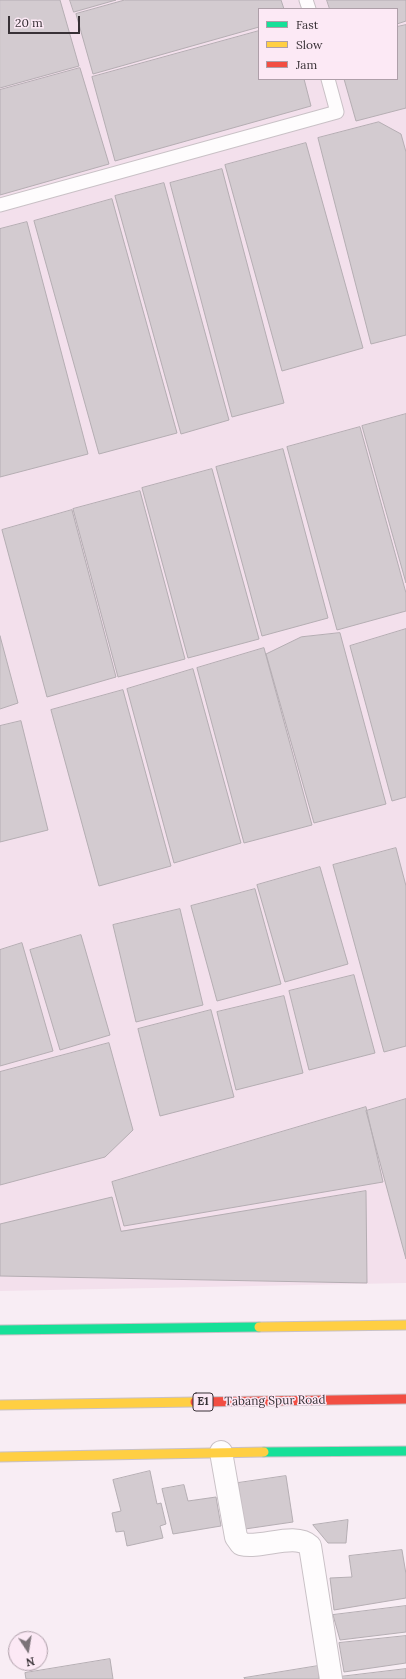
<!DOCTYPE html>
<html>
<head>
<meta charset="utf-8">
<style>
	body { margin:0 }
	#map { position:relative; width:406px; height:1679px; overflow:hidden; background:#f8edf4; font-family:Lora,serif }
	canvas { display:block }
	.legend { position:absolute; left:258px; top:8px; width:140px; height:72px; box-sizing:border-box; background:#fce9f5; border:1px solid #ae9fa9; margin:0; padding:5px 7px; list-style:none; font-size:12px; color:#383136 }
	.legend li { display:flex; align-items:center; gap:8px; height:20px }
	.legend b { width:20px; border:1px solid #ae9fa9 }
	.north { position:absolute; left:8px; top:1631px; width:40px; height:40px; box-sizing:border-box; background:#fce9f5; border:1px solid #ae9fa9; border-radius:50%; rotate:168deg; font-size:11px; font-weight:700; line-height:16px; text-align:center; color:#383136 }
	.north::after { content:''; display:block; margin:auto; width:14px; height:18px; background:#7b7378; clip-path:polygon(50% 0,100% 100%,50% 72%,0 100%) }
	.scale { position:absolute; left:8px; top:16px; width:72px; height:18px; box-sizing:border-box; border:2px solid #383136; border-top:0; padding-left:5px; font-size:12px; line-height:14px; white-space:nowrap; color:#383136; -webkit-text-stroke:3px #fce9f5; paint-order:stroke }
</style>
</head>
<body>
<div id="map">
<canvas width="406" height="1679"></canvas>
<ul class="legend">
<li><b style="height:5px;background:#16e098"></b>Fast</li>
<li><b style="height:5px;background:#ffcf43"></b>Slow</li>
<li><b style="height:5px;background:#f24e42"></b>Jam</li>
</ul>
<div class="north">N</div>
<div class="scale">20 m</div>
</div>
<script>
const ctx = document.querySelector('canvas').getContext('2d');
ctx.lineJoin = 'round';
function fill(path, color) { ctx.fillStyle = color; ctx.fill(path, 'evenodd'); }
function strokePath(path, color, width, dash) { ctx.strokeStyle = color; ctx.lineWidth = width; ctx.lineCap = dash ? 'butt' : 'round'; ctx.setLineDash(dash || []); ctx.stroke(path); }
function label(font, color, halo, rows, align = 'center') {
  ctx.font = font + ' Lora,serif'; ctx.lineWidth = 3; ctx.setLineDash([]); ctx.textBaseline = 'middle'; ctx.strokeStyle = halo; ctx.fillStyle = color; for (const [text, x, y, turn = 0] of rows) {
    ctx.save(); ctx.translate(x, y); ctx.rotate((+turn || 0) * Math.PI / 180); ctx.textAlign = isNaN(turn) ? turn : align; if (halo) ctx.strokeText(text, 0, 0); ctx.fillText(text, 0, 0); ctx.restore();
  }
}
const built = new Path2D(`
	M 0,0 L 406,0 L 406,1283 L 0,1291 ZM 259,9 L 397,9 L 397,79 L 259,79 Z`);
const building = new Path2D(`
	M 0,0 L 60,0 L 79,66 L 0,88 Z
	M 70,0 L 116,0 L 74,12 Z
	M 125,0 L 281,0 L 284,9 L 259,9 L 259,27 L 93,74 L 76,14 Z
	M 327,0 L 406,0 L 406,21 L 397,24 L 397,9 L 330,9 Z
	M 406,25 L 406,108 L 356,121 L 344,79 L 397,79 L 397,27 Z
	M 259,31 L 259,79 L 304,79 L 311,106 L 115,161 L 92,77 Z
	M 80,68 L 109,164 L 0,195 L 0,90 Z
	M 379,122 L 401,134 L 406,152 L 406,335 L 371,344 L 318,138 Z
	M 306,143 L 363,348 L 282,371 L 225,165 Z
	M 222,169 L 284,403 L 232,417 L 170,183 Z
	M 164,183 L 229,420 L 181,434 L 115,196 Z
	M 112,199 L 177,433 L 99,454 L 34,221 Z
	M 27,222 L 88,454 L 0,477 L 0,229 Z
	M 406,414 L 406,583 L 362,426 Z
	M 360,427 L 406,593 L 406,611 L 337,630 L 287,447 Z
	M 283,449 L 328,618 L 262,636 L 216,467 Z
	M 212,469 L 259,639 L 188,658 L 142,488 Z
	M 140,491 L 185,659 L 118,677 L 73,509 Z
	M 72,510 L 116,677 L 47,697 L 2,530 Z
	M 406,629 L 406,797 L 392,801 L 350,646 Z
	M 340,633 L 386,804 L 314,823 L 266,654 L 301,637 Z
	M 0,636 L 18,703 L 0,709 Z
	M 264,648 L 312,825 L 244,843 L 197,668 Z
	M 193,669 L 241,843 L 174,863 L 127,689 Z
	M 123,690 L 171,866 L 99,886 L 51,710 Z
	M 21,721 L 48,830 L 0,842 L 0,726 Z
	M 396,848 L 406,886 L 406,1046 L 384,1052 L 333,865 Z
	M 320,867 L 348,964 L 285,982 L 257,885 Z
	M 255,889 L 281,984 L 217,1001 L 191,906 Z
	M 180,909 L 203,1005 L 136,1022 L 113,925 Z
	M 81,935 L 110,1035 L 60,1050 L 30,950 Z
	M 22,943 L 53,1051 L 0,1066 L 0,950 Z
	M 354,975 L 375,1053 L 309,1070 L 289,991 Z
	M 284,996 L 303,1073 L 236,1090 L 217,1012 Z
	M 211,1010 L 234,1097 L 160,1116 L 138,1029 Z
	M 109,1043 L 133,1130 L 105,1157 L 0,1185 L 0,1072 Z
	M 406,1099 L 406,1259 L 366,1111 Z
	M 366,1107 L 383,1182 L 124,1226 L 112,1182 Z
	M 366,1191 L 367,1283 L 0,1276 L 0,1224 L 112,1197 L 121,1231 Z
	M 150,1471 L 157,1504 L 161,1503 L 166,1524 L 160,1526 L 163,1538 L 127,1546 L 124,1531 L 116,1532 L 112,1513 L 121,1511 L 113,1480 Z
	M 286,1476 L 293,1522 L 245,1529 L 238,1483 Z
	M 184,1485 L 188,1501 L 216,1497 L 221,1526 L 173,1534 L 162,1489 Z
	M 348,1520 L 346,1543 L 328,1543 L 313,1525 Z
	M 402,1550 L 406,1574 L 406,1598 L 334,1610 L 330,1578 L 352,1577 L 349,1556 Z
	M 406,1606 L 406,1632 L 340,1640 L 333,1615 Z
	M 406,1636 L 406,1663 L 344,1672 L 339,1643 Z
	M 110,1659 L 113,1679 L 26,1679 L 25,1673 Z
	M 318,1666 L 319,1679 L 245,1679 L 244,1678 Z
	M 406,1669 L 406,1679 L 339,1679 L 339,1677 Z`);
const lane = new Path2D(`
	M 306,0 L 309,9
	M 0,205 L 337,112 L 328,79`);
const street = new Path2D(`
	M 221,1452 L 236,1537 L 241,1544 C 261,1549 295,1532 310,1546 L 331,1679`);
const fast = new Path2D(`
	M 0,1330 L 259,1327
	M 264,1452 L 406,1451`);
const slow = new Path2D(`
	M 259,1327 L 406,1325
	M 0,1405 L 195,1402
	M 0,1457 L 264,1452`);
const jam = new Path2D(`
	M 195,1402 L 406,1399`);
const shields = [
	[203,1402,20]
];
const shieldNames = [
	["E1",203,1402]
];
const streetNames = [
	["Tabang Spur Road",275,1401,-1]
];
fill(built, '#f3e0ec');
fill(building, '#d3cbd0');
strokePath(building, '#b5aeb3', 1);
strokePath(lane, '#c9c1c6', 15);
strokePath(street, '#c9c1c6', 24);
strokePath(fast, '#c9c1c6', 11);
strokePath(slow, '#c9c1c6', 11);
strokePath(jam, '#c9c1c6', 11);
strokePath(lane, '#fefcfd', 13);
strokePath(street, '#fefcfd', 22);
strokePath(fast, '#16e098', 9);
strokePath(slow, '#ffcf43', 9);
strokePath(jam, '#f24e42', 9);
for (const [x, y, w] of shields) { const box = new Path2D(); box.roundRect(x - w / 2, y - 9, w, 18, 3); ctx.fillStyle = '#fce9f5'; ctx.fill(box); strokePath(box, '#383136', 1); }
label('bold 11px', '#383136', null, shieldNames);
label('12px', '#383136', '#fce9f5', streetNames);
</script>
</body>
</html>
